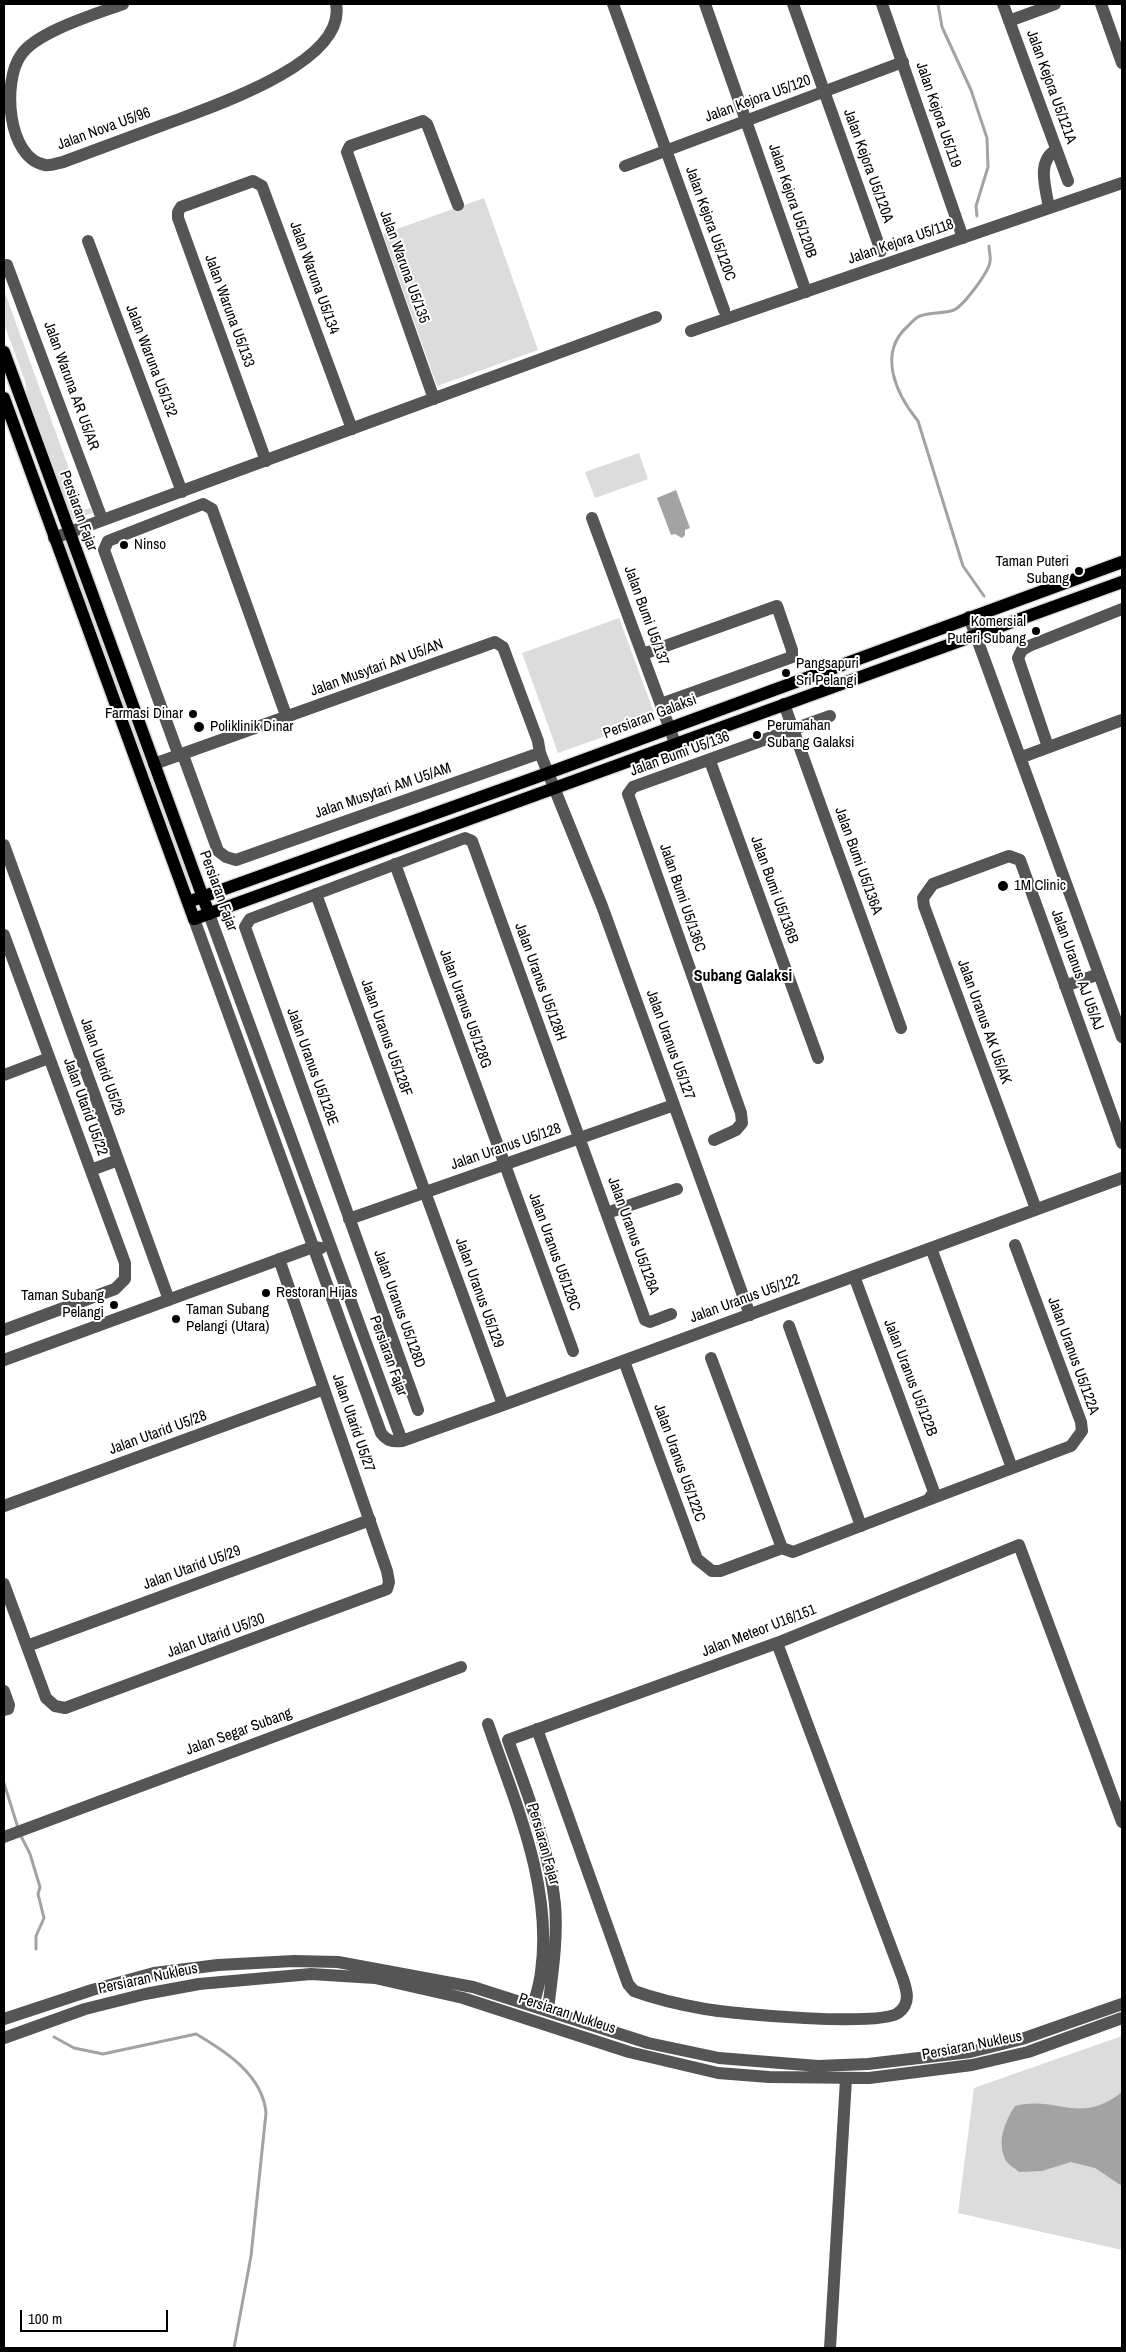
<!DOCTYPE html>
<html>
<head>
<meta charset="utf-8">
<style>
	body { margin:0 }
	#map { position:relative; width:1126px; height:2352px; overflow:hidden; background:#fff; font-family:"Archivo Narrow",sans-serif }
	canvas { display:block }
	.frame { position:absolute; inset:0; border:5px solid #000; pointer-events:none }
	.scale { position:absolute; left:20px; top:2310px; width:148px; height:22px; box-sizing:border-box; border:2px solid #000; border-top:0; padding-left:6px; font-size:15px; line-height:18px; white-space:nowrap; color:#000; -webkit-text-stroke:4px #fff; paint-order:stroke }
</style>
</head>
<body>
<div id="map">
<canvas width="1126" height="2352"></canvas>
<div class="frame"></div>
<div class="scale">100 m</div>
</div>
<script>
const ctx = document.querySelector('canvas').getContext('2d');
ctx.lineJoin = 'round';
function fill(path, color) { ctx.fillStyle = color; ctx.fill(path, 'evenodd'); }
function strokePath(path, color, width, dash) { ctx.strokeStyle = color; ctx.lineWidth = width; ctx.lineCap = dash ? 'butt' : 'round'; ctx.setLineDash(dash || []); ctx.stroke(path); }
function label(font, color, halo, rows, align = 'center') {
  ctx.font = font + ' "Archivo Narrow",sans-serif'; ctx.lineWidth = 4; ctx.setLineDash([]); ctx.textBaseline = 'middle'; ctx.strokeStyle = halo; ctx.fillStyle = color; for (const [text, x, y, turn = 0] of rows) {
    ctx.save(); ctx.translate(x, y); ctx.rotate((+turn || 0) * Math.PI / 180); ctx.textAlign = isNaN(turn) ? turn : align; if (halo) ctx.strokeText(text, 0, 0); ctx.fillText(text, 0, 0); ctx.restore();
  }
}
const green = new Path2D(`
	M 484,198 L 538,350 L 437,386 L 383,234 Z
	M 4,290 L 84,510 L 91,508 L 93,513 L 72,520 L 28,401 L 25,381 L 4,324 Z
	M 639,453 L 648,479 L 595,498 L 585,472 Z
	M 66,542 L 193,886 L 189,888 L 62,543 Z
	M 619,618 L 656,718 L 558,753 L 522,653 Z
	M 1122,2036 L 1122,2250 L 958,2213 L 974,2088 Z`);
const water = new Path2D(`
	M 676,490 L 690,528 L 685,530 L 685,535 L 682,538 L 675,534 L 671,535 L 657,498 Z
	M 1122,2092 L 1122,2186 L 1095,2168 L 1071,2162 L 1042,2171 L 1019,2172 C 1015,2168 1007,2164 1005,2159 C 997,2140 1005,2122 1015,2106 C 1058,2095 1079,2126 1122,2092 Z`);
const stream = new Path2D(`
	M 938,4 L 942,27 L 971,90 L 987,138 L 988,167 L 976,206 L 977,216
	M 984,596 L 963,566 L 918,421 C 896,394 877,353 908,326 C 911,323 916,317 920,316 C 930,312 943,314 954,310 C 964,305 988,273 990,262 C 991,257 989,251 989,246
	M 4,1783 L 18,1828
	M 20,1834 L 30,1854 L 40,1887 L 38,1894 L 44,1918 L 36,1936 L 36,1949
	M 54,2037 L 74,2048 L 103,2054 L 196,2034 C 227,2052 263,2076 266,2113 L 251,2256 L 234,2348`);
const minor = new Path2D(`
	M 123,4 C 96,14 36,32 21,55 C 2,81 7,158 45,165 C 50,166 58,163 63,162 C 96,150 130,137 163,125 C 205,109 348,64 336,4
	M 613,4 L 724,310
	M 705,4 L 806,292
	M 793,4 L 881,251
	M 882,4 L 963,238
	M 1003,4 L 1068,181
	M 1101,4 L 1122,63
	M 1009,21 L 1055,4
	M 625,166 L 903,62
	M 1049,208 C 1046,189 1036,161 1056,150
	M 88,241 L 182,492
	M 4,266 L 7,265 L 102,519
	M 691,331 L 1122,183
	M 434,399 L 347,152 L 350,146 L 423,121 L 427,124 L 458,205
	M 266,461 L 178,218 L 178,212 L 181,207 L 253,181 L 262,186 L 352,429
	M 592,518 L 675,743
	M 54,538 L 656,317
	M 969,617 L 1122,1037
	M 643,654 L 777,606 L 792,650 L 792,657 L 661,704
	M 784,704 L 901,1028
	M 1048,747 L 1018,658 L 1022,650 L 1029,646 L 1122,609
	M 183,755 L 218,851 L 226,857 L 236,860 L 540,753 L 602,906 L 750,1315
	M 179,756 L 104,550 L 108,541 L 203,504 L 212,509 L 287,718
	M 1022,757 L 1122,720
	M 710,761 L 818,1058
	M 154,764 L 495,642 L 503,647 L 538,741 L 540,753
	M 4,845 L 169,1300
	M 395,864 L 573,1351
	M 316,894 L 503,1405
	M 209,914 L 402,1441
	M 194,919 L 381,1433 C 387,1441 392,1442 402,1441 L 503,1405 L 1122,1178
	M 4,935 L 125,1263 L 125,1279 L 115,1289 L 4,1330
	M 1065,986 L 1099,974
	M 4,1075 L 49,1058
	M 714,1140 L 736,1130 L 742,1123 L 741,1113 L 628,794 L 633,787 L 830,716
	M 91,1170 L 118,1160
	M 1036,1209 L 924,906 L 923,898 L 933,884 L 1009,856 L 1020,860 L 1122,1143
	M 607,1213 L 677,1189
	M 349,1219 L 674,1105
	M 931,1248 L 1012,1468
	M 789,1326 L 861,1526
	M 711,1358 L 782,1548
	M 4,1360 L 313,1247 L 321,1248
	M 624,1361 L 697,1559 L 712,1571 L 720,1571 L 782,1548 L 793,1552 L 928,1500 L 934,1492 L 854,1276
	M 418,1410 L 245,927 L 250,919 L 465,838 L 472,841 L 645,1320 L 650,1322 L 671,1314
	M 928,1500 L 1071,1446 L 1082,1431 L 1081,1422 L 1015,1245
	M 4,1506 L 324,1389
	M 4,1584 L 46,1698 L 55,1706 L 65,1708 L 387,1589 L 389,1582 L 387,1571 L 279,1259
	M 27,1646 L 370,1520
	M 4,1691 L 9,1705 L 8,1709 L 4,1710
	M 488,1724 C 515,1803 553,1886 541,1972 C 540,1983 536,1995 533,2006
	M 537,1729 L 628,1984 L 634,1991 C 656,1999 682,2005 705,2009 C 734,2014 879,2027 898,2013 C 911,2004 907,1991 903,1979 L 777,1643
	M 4,1837 L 461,1667
	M 548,2010 C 552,1975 558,1939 555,1904 C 549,1847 527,1793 508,1740 L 777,1643 L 1019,1545 L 1122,1822
	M 4,2019 L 92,1990 L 154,1973 L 218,1965 L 294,1961 L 338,1962 L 473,1987 L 648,2043 L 719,2058 L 818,2066 L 868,2064 L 970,2052 L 1022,2039 L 1122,2004
	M 4,2038 L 85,2009 L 145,1994 L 199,1984 L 311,1974 L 375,1978 L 463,1998 L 629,2052 L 718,2073 L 769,2077 L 869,2078 L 972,2065 L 1028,2052 L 1122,2018
	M 830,2348 L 846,2079`);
const major = new Path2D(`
	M 4,352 L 209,914
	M 4,398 L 194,919 L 1122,582
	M 188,902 L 548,773 L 1122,562`);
const markers = [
	[124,545,5,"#000"],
	[1079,571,5,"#000"],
	[1036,631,5,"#000"],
	[786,673,5,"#000"],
	[193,714,5,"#000"],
	[199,727,6,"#000"],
	[757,735,5,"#000"],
	[1003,886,6,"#000"],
	[266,1293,5,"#000"],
	[114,1305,5,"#000"],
	[176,1319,5,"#000"]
];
const streetNames = [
	["Jalan Kejora U5/121A",1051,87,70],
	["Jalan Kejora U5/120",758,99,-20],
	["Jalan Kejora U5/119",938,115,71],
	["Jalan Nova U5/96",104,129,-20],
	["Jalan Kejora U5/120A",868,166,70],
	["Jalan Kejora U5/120B",792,201,71],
	["Jalan Kejora U5/120C",710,224,70],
	["Jalan Kejora U5/118",901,242,-19],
	["Jalan Waruna U5/135",404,267,70],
	["Jalan Waruna U5/134",314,278,70],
	["Jalan Waruna U5/133",229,311,70],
	["Jalan Waruna U5/132",151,361,69],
	["Jalan Waruna AR U5/AR",71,386,70],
	["Persiaran Fajar",78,511,70],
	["Jalan Bumi U5/137",646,616,70],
	["Jalan Musytari AN U5/AN",377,668,-20],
	["Persiaran Galaksi",650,717,-21],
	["Jalan Bumi U5/136",680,754,-20],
	["Jalan Musytari AM U5/AM",383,791,-19],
	["Jalan Bumi U5/136A",858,861,70],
	["Jalan Bumi U5/136B",774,890,70],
	["Persiaran Fajar",218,891,70],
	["Jalan Bumi U5/136C",682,898,71],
	["Jalan Uranus AJ U5/AJ",1077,970,70],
	["Jalan Uranus U5/128H",540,982,70],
	["Jalan Uranus U5/128G",465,1009,70],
	["Jalan Uranus AK U5/AK",984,1022,70],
	["Jalan Uranus U5/128F",386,1038,70],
	["Jalan Uranus U5/127",670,1045,70],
	["Jalan Utarid U5/26",102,1067,70],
	["Jalan Uranus U5/128E",312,1067,70],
	["Jalan Utarid U5/22",85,1107,70],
	["Jalan Uranus U5/128",506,1147,-19],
	["Jalan Uranus U5/128A",633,1236,70],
	["Jalan Uranus U5/128C",554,1252,70],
	["Jalan Uranus U5/129",479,1293,70],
	["Jalan Uranus U5/122",745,1299,-20],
	["Jalan Uranus U5/128D",399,1309,70],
	["Persiaran Fajar",388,1356,70],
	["Jalan Uranus U5/122A",1073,1356,70],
	["Jalan Uranus U5/122B",910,1378,69],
	["Jalan Utarid U5/27",353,1423,71],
	["Jalan Utarid U5/28",158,1433,-20],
	["Jalan Uranus U5/122C",679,1463,70],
	["Jalan Utarid U5/29",192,1568,-20],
	["Jalan Meteor U16/151",759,1631,-21],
	["Jalan Utarid U5/30",216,1636,-20],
	["Jalan Segar Subang",239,1732,-20],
	["Persiaran Fajar",543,1844,74],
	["Persiaran Nukleus",148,1979,-12],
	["Persiaran Nukleus",567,2014,18],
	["Persiaran Nukleus",972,2046,-11]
];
const poiNames = [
	["Ninso",134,545],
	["Taman Puteri",1069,562,"right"],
	["Subang",1069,579,"right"],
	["Komersial",1026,622,"right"],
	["Puteri Subang",1026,639,"right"],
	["Pangsapuri",796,664],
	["Sri Pelangi",796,681],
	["Farmasi Dinar",183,714,"right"],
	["Perumahan",767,726],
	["Subang Galaksi",767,743],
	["Poliklinik Dinar",210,727],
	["1M Clinic",1014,886],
	["Restoran Hijas",276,1293],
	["Taman Subang",104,1296,"right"],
	["Pelangi",104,1313,"right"],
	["Taman Subang",186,1310],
	["Pelangi (Utara)",186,1327]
];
const neighbourhoodNames = [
	["Subang Galaksi",743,977]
];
fill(green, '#dcdcdc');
fill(water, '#a3a3a3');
strokePath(stream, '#a3a3a3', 3);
strokePath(major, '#dbdbdb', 15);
strokePath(minor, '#555', 12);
strokePath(major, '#000', 12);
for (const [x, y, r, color] of markers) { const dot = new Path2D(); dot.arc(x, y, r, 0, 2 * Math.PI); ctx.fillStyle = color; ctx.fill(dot); strokePath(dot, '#fff', 2); }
label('15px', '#000', '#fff', streetNames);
label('15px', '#000', '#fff', poiNames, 'left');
label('bold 16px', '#000', '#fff', neighbourhoodNames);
</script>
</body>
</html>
